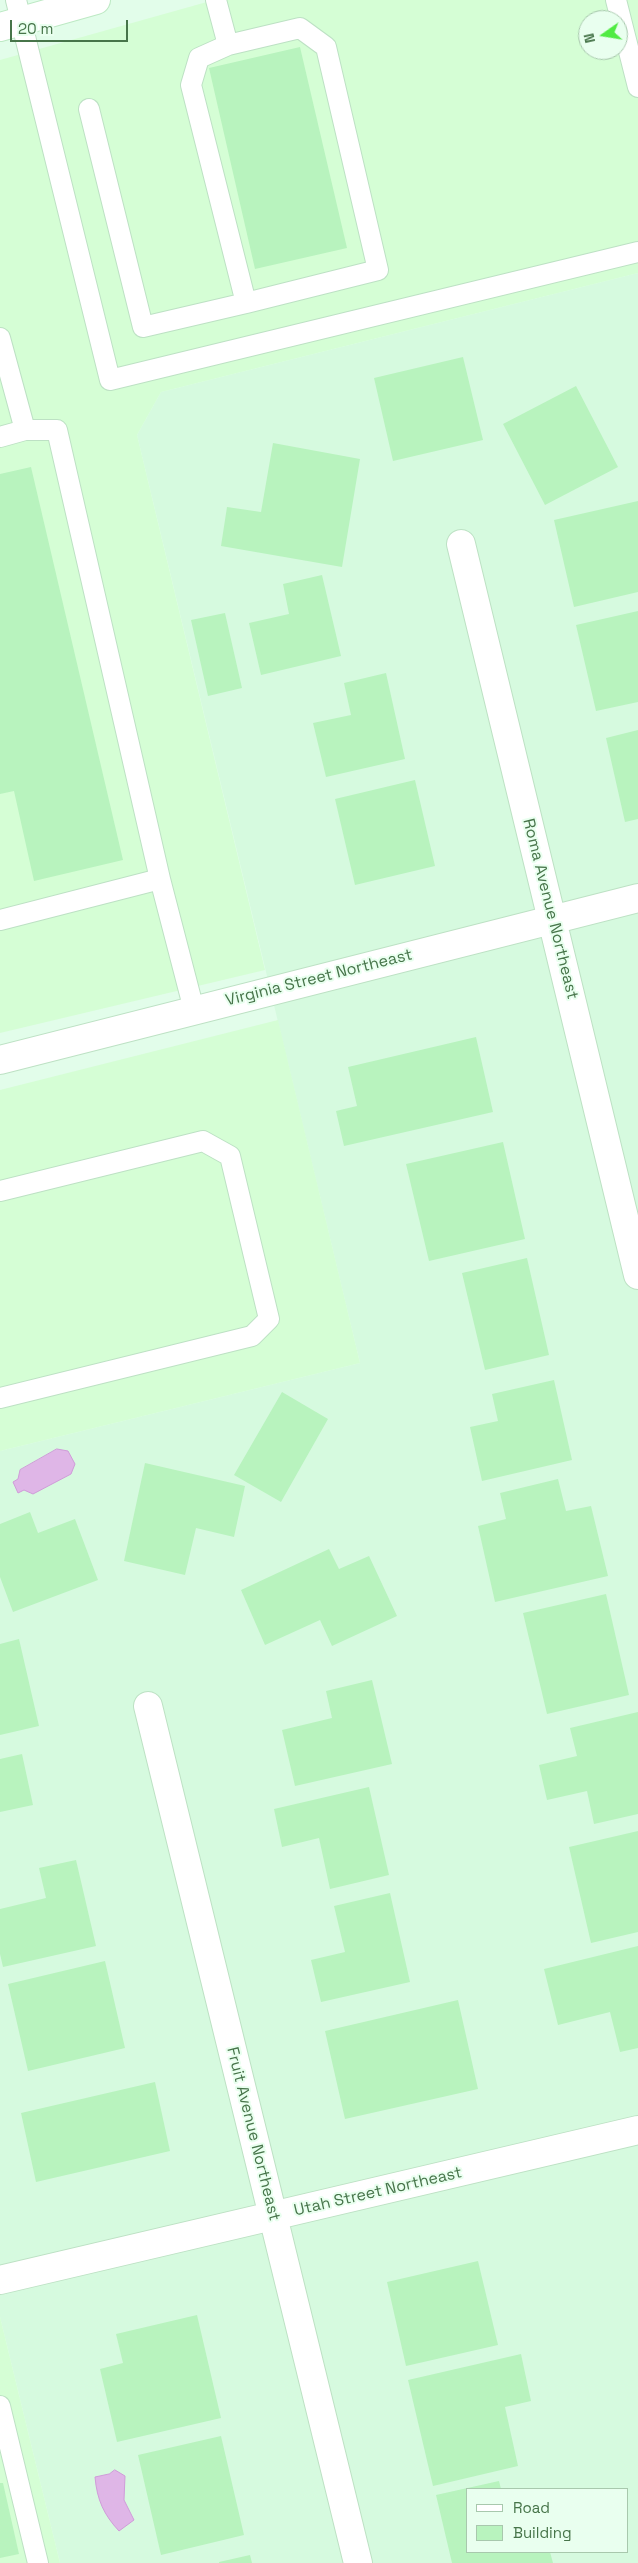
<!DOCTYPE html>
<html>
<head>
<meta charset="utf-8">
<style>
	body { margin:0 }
	#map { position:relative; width:638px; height:2563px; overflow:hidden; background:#e2fdea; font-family:"Space Grotesk",sans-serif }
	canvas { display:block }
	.legend { position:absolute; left:466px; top:2488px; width:162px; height:65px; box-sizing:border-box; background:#e9ffef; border:1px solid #a8c8ad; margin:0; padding:6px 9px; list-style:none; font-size:15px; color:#47754a }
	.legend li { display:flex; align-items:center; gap:10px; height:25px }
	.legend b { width:25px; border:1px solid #a8c8ad }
	.north { position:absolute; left:578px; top:10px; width:50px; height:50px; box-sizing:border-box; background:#e9ffef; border:1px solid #a8c8ad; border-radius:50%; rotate:257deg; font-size:14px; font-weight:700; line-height:20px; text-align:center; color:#47754a }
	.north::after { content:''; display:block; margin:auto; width:18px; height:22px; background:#50eb42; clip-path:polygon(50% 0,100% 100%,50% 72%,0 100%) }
	.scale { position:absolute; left:10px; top:20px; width:118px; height:22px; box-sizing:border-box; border:2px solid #47754a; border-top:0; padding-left:6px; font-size:15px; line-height:18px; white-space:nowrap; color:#47754a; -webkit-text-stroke:4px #e9ffef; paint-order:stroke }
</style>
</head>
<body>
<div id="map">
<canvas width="638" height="2563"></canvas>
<ul class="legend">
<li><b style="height:6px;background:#fff"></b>Road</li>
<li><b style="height:14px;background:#b8f3be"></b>Building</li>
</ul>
<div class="north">N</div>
<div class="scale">20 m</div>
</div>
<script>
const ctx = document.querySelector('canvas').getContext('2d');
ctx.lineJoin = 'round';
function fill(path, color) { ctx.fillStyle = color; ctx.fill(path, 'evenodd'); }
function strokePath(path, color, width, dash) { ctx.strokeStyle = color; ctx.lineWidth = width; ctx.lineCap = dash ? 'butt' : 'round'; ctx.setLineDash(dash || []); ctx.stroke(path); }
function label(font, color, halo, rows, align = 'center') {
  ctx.font = font + ' "Space Grotesk",sans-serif'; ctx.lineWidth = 4; ctx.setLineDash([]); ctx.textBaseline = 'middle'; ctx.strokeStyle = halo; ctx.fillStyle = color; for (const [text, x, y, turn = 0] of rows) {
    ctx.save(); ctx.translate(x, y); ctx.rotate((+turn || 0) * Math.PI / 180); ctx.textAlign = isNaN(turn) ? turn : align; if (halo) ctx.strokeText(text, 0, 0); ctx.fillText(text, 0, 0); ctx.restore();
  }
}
const residential = new Path2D(`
	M 638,273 L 638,2563 L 60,2563 L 0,2317 L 0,1451 L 360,1363 L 137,435 L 161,392 ZM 467,2489 L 627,2489 L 627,2552 L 467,2552 Z`);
const commercial = new Path2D(`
	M 214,0 L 638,0 L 638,273 L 161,392 L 137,435 L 265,970 L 0,1033 L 0,60 ZM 588,20 L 618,20 L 618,50 L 588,50 Z
	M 278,1020 L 360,1363 L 0,1451 L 0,1090 Z
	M 0,2317 L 60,2563 L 0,2563 Z`);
const water = new Path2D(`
	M 57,1449 L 68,1451 L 75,1464 L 71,1474 L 33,1494 L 24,1490 L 18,1493 L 13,1482 L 18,1479 L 20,1470 Z
	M 115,2470 L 125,2476 L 124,2500 L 134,2520 L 119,2531 C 104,2515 97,2500 95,2477 L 109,2474 Z`);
const building = new Path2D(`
	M 300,47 L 347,248 L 255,269 L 209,68 Z
	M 463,357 L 483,440 L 393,461 L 374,378 Z
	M 576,386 L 618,467 L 545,505 L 503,424 Z
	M 273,443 L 360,459 L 342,567 L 221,546 L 227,507 L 261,512 Z
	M 31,467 L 123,860 L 34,881 L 14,791 L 0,794 L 0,474 Z
	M 638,501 L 638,592 L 574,607 L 554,520 Z
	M 322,575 L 341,656 L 261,675 L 249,623 L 289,614 L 283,584 Z
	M 638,611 L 638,702 L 596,711 L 576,625 Z
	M 225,613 L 242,688 L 208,696 L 191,620 Z
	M 386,673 L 405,759 L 326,777 L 313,723 L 351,715 L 344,683 Z
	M 638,730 L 638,819 L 625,822 L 606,738 Z
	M 415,780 L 435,866 L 355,885 L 335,799 Z
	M 476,1037 L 493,1112 L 344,1146 L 336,1111 L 357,1106 L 348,1067 Z
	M 503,1142 L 525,1239 L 429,1261 L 406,1164 Z
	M 527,1258 L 549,1355 L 485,1370 L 462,1273 Z
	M 554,1380 L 572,1460 L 482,1481 L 470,1427 L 498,1421 L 492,1394 Z
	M 282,1392 L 328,1419 L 281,1502 L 234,1475 Z
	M 145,1463 L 245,1486 L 234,1537 L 196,1528 L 185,1575 L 124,1561 Z
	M 558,1479 L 566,1511 L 591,1506 L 608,1576 L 495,1602 L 478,1526 L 506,1519 L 500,1493 Z
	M 30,1512 L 38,1533 L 75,1519 L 98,1580 L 13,1612 L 0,1577 L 0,1524 Z
	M 329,1549 L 339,1569 L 369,1556 L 397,1616 L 332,1646 L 320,1620 L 265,1645 L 241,1590 Z
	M 606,1594 L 629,1695 L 547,1714 L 523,1613 Z
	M 19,1639 L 39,1726 L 0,1735 L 0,1644 Z
	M 372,1680 L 392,1764 L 295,1786 L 282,1730 L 332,1718 L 326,1691 Z
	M 638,1712 L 638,1814 L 594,1824 L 587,1791 L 547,1800 L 539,1765 L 577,1756 L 570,1728 Z
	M 22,1754 L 33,1805 L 0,1812 L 0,1759 Z
	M 369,1787 L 389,1875 L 330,1889 L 319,1838 L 282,1847 L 274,1809 Z
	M 638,1831 L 638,1932 L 591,1943 L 569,1847 Z
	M 76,1860 L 96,1946 L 3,1967 L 0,1954 L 0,1909 L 46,1898 L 39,1868 Z
	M 390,1893 L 410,1982 L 321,2002 L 311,1960 L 345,1952 L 334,1906 Z
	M 638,1946 L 638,2048 L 620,2052 L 610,2012 L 558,2025 L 544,1969 Z
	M 105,1961 L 125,2048 L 28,2071 L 8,1984 Z
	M 458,2000 L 478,2089 L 345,2119 L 325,2031 Z
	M 155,2082 L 170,2151 L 36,2182 L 21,2113 Z
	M 478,2261 L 498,2345 L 406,2366 L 387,2282 Z
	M 197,2315 L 221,2418 L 117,2442 L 100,2369 L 123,2363 L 116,2334 Z
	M 521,2354 L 531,2401 L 505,2407 L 518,2466 L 433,2486 L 408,2380 Z
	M 221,2436 L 244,2535 L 161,2555 L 138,2455 Z
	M 499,2481 L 501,2489 L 467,2489 L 467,2552 L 550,2552 L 553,2563 L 452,2563 L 436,2495 Z
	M 0,2483 L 3,2483 L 19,2554 L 0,2558 Z
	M 250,2555 L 252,2563 L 219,2563 L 219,2562 Z`);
const lane = new Path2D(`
	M 16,0 L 110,380 L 638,252
	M 216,0 L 228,45
	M 616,0 L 638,87
	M 300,28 L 326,47 L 378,270 L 246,303 L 191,85 L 199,58 L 228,45 Z
	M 89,109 L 143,327 L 246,303
	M 0,338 L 25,430 L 57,430 L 160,879 L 0,920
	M 0,437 L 25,430
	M 160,879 L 194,1010
	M 0,1191 L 203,1141 L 230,1156 L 269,1319 L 252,1336 L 0,1398
	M 0,2406 L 38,2563`);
const street = new Path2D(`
	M 461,544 L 638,1275
	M 0,1060 L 638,898
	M 148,1706 L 358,2563
	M 0,2280 L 638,2130`);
const secondary = new Path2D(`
	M 0,27 L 96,0`);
const streetNames = [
	["Roma Avenue Northeast",550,909,76],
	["Virginia Street Northeast",319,978,-14],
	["Fruit Avenue Northeast",253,2134,76],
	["Utah Street Northeast",378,2192,-13]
];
fill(residential, '#d6fadf');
fill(commercial, '#d5fed5');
fill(water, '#dfb6e7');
strokePath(water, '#d09cd9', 1);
fill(building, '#b8f3be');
strokePath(lane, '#bde1c4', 22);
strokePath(street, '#bde1c4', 30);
strokePath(secondary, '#bde9c4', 30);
strokePath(lane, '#fff', 20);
strokePath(street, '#fff', 28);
strokePath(secondary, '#fff', 28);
label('16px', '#47754a', '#e9ffef', streetNames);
</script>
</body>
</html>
